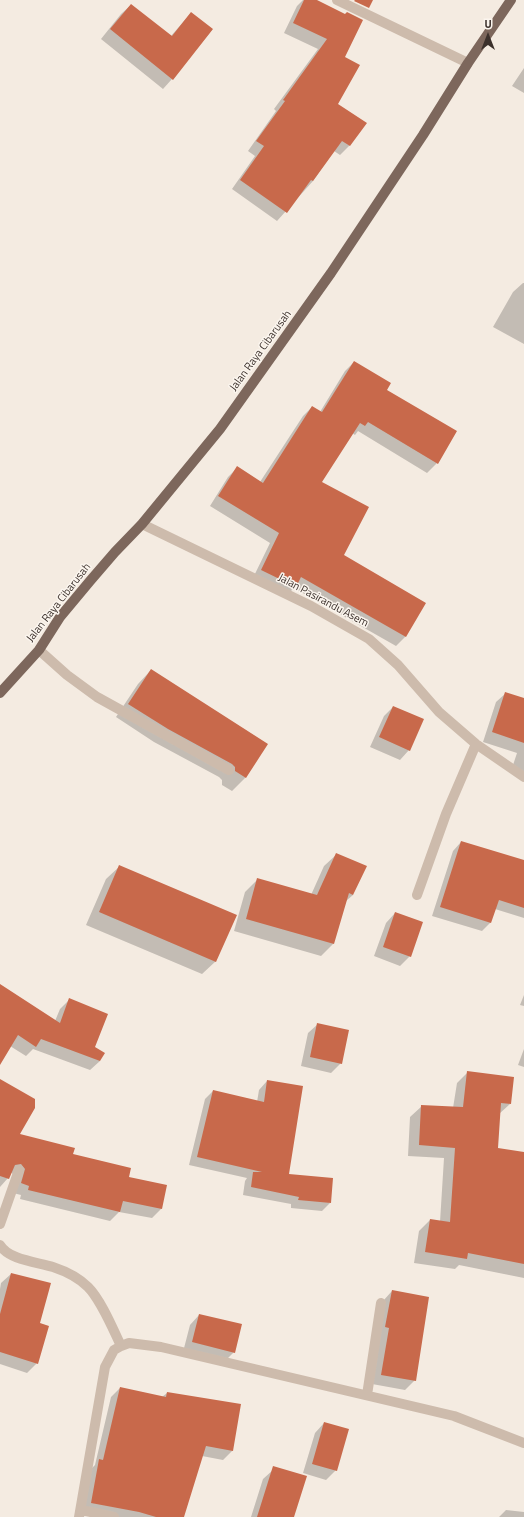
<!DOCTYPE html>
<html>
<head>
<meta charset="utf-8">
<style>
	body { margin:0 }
	#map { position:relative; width:524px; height:1517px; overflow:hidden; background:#f4ebe1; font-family:"Titillium Web",sans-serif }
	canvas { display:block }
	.north { position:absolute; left:468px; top:16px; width:40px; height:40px; -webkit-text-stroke:3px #fbf5ee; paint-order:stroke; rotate:0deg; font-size:11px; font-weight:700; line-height:16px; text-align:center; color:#3b302b }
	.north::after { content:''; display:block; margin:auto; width:14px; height:18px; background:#3b302b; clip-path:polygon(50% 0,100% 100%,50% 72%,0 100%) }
</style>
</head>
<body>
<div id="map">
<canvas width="524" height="1517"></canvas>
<div class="north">U</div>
</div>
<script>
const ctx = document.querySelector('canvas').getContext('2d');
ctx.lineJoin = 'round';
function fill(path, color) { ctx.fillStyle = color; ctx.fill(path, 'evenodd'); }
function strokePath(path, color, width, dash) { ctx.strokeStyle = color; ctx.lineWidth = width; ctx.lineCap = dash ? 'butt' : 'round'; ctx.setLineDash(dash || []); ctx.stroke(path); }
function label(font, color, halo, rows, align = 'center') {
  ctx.font = font + ' "Titillium Web",sans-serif'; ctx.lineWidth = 3; ctx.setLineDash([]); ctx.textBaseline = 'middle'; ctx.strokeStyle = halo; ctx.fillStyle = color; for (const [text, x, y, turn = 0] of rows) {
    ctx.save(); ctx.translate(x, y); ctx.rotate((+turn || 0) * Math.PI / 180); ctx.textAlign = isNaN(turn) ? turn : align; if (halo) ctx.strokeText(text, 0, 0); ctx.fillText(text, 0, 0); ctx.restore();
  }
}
const shadow = new Path2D(`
	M 303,0 L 315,0 L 343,57 L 337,104 L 365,124 L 349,146 L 340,155 L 334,151 L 313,181 L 277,221 L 232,189 L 255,156 L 248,151 L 276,111 L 274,109 L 318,49 L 284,33 L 297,6 Z
	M 131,5 L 171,36 L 191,13 L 212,30 L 172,79 L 163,89 L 101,39 L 121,14 Z
	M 524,68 L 524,93 L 512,86 Z
	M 523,283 L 524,283 L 524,344 L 493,327 L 513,292 Z
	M 354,362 L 386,390 L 456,432 L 437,463 L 427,473 L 358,431 L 355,435 L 352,433 L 321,482 L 342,556 L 425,603 L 405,637 L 396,646 L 294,588 L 286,596 L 252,580 L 270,543 L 210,506 L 228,477 L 237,468 L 260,482 L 303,416 L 312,407 L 320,412 L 345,371 Z
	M 151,670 L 267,744 L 245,778 L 232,791 L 222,785 L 222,780 L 219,777 L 154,742 L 116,717 L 138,684 Z
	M 506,693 L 524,699 L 524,772 L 512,768 L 517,753 L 483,742 L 496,702 Z
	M 393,707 L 409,750 L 400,760 L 370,747 L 384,716 Z
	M 461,842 L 524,864 L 524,918 L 495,909 L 490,923 L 482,931 L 432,916 L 453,851 Z
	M 337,854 L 353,895 L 346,901 L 333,944 L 321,956 L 234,931 L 245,892 L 258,879 L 311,895 L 324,866 Z
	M 120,866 L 216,961 L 202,974 L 86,925 L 106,879 Z
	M 395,913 L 410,956 L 400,966 L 374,956 L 386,923 Z
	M 0,985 L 55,1021 L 60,1009 L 69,1000 L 94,1047 L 100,1061 L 90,1070 L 33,1049 L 26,1056 L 10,1046 L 0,1063 Z
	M 524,995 L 524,1006 L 520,1005 Z
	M 318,1024 L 341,1063 L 331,1073 L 301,1066 L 308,1033 Z
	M 524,1049 L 524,1067 L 518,1065 Z
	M 468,1072 L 510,1104 L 499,1114 L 497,1149 L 524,1153 L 524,1278 L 459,1265 L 455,1269 L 414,1263 L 419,1231 L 430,1220 L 440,1222 L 444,1158 L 408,1156 L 410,1117 L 422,1106 L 453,1108 L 457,1083 Z
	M 0,1080 L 18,1135 L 128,1178 L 166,1186 L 161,1209 L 152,1218 L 119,1212 L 110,1221 L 20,1199 L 21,1195 L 13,1193 L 17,1179 L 11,1172 L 8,1178 L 0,1187 Z
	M 267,1081 L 288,1175 L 330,1203 L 322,1211 L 291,1208 L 291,1204 L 243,1195 L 245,1181 L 247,1178 L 189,1165 L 205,1099 L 213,1091 L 257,1102 L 259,1090 Z
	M 11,1274 L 39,1324 L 37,1363 L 27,1373 L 0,1364 L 0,1289 L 1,1283 Z
	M 392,1291 L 415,1380 L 405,1390 L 372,1384 L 383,1301 Z
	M 199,1315 L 234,1352 L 224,1362 L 183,1352 L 190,1325 Z
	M 120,1388 L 162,1397 L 167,1393 L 233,1450 L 223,1460 L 202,1456 L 183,1517 L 106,1517 L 82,1513 L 90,1470 L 95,1465 L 111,1397 Z
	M 324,1423 L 336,1470 L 326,1480 L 303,1473 L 315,1433 Z
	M 273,1470 L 293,1517 L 251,1517 L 263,1479 Z
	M 506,1510 L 524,1512 L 524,1517 L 499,1517 Z`);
const building = new Path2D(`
	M 304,0 L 317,0 L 345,14 L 347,12 L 363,20 L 345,57 L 360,65 L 338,104 L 367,123 L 350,146 L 342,141 L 313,181 L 311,180 L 287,213 L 240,180 L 264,146 L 256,141 L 285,101 L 283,100 L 327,39 L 293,23 Z
	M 355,0 L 373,0 L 369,8 L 354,1 Z
	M 131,4 L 172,36 L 191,12 L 213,29 L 173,80 L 110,29 Z
	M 354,361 L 391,383 L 387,390 L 457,431 L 438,464 L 368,422 L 365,426 L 360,423 L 322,482 L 369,507 L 344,555 L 426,603 L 406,637 L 301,577 L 296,587 L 261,570 L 279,533 L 218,496 L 237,466 L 263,483 L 312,406 L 322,412 Z
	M 151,669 L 268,744 L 246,778 L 235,771 L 235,767 L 232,764 L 168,729 L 128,704 Z
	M 505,692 L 524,698 L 524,743 L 492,732 Z
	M 393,706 L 424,719 L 410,751 L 379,737 Z
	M 461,841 L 524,860 L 524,908 L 499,900 L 491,923 L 440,907 Z
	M 336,853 L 367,866 L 353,895 L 349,893 L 334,944 L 246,919 L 257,878 L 317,895 Z
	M 119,865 L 237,915 L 216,962 L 99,912 Z
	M 395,912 L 423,922 L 411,957 L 383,947 Z
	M 0,984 L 60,1023 L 69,998 L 108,1014 L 95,1047 L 105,1053 L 100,1061 L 41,1039 L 36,1047 L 18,1035 L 0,1065 Z
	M 317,1023 L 349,1030 L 342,1064 L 310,1057 Z
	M 467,1071 L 514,1077 L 511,1104 L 501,1103 L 498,1148 L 524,1152 L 524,1264 L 468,1253 L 467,1259 L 425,1252 L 430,1219 L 450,1222 L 455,1148 L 419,1145 L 421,1105 L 463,1107 Z
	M 0,1079 L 35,1099 L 35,1108 L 20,1134 L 75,1148 L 73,1154 L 131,1168 L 129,1177 L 167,1185 L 162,1209 L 123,1201 L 120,1212 L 28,1190 L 29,1186 L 21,1183 L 25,1169 L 21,1164 L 15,1165 L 9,1179 L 0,1176 Z
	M 267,1080 L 303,1086 L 289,1174 L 333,1178 L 331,1203 L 298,1200 L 299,1197 L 251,1187 L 253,1172 L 262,1172 L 197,1157 L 213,1090 L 264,1102 Z
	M 11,1273 L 51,1283 L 40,1323 L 49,1326 L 38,1364 L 0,1352 L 0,1314 Z
	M 392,1290 L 429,1297 L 416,1381 L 381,1375 L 389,1328 L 385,1327 Z
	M 199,1314 L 242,1324 L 235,1353 L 192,1342 Z
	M 120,1387 L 166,1397 L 167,1392 L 241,1404 L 233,1451 L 206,1446 L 184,1517 L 156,1517 L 139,1512 L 91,1503 L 99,1459 L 103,1460 Z
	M 324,1422 L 349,1429 L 337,1471 L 312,1464 Z
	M 273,1466 L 307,1476 L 294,1517 L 257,1517 Z`);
const minor = new Path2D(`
	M 337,0 L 468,63
	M 142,524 L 311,606 L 369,639 L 398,665 L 439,712 L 476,744 L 524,777
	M 39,650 L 67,675 L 97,697 L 229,770
	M 417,895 L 446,814 L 476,744
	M 0,1224 L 19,1170
	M 0,1245 C 9,1260 37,1262 53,1267 C 65,1271 79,1278 88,1287 C 101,1300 113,1329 121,1346
	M 367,1395 L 381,1303
	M 81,1510 L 114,1517
	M 79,1517 L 105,1367 L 114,1350 L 121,1346 L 129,1343 L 161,1347 L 454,1416 L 524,1443`);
const major = new Path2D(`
	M 0,693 L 39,650 L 60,617 L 90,581 L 115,552 L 142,524 L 220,429 L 331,273 L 423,135 L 468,63 L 511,0`);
const streetNames = [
	["Jalan Raya Cibarusah",261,351,-54],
	["Jalan Pasirandu Asem",323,601,28],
	["Jalan Raya Cibarusah",59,603,-52]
];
fill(shadow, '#0003');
fill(building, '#c8694b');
strokePath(minor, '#cdbbac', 10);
strokePath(major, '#7d675c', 10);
label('11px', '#3b302b', '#fbf5ee', streetNames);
</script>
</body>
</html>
